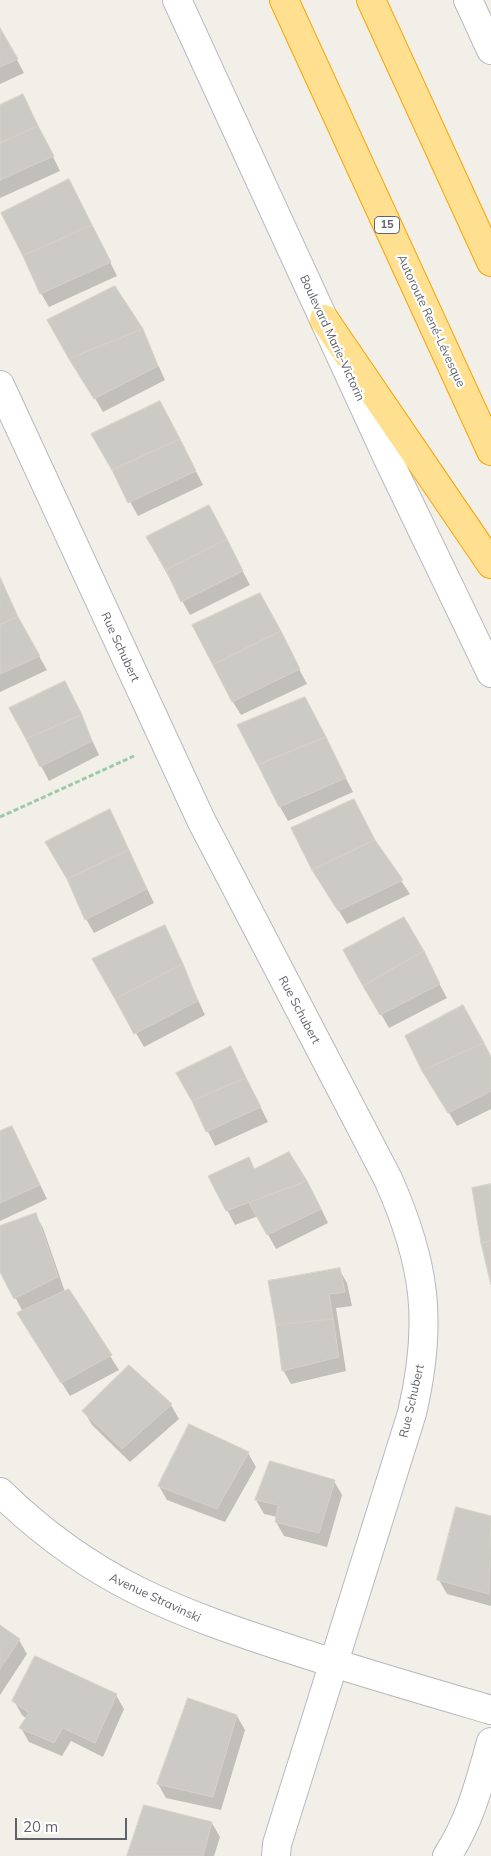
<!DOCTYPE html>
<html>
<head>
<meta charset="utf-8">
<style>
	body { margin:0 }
	#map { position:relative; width:491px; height:1856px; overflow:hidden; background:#f1efe8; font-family:Mulish,sans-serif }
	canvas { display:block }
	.scale { position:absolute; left:15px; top:1818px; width:112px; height:22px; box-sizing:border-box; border:2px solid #5f6368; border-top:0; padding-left:6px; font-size:15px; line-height:18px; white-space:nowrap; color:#5f6368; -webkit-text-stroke:4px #fff; paint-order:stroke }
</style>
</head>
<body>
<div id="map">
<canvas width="491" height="1856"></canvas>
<div class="scale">20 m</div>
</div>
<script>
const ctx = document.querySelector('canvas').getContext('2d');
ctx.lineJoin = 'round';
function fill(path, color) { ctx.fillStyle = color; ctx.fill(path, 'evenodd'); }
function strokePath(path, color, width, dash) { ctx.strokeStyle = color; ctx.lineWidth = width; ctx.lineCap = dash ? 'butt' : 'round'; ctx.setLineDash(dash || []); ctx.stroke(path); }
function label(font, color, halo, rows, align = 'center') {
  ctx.font = font + ' Mulish,sans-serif'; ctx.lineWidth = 4.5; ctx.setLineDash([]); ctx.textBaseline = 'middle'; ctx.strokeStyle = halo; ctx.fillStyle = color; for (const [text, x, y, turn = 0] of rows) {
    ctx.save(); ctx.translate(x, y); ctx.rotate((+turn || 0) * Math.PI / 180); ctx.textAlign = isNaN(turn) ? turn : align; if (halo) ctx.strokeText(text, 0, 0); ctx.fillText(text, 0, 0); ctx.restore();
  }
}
const shadow = new Path2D(`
	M 0,28 L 24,73 L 0,84 Z
	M 0,106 L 30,110 L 60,171 L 0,198 Z
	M 77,195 L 117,276 L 49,307 L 41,293 Z
	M 49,320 L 142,330 L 165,380 L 103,412 Z
	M 168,416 L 203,485 L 138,516 L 93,435 Z
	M 216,521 L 250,585 L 190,615 L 147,538 Z
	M 0,579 L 25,632 L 47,670 L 0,692 Z
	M 267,609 L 307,684 L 241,715 L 233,702 Z
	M 65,682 L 99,755 L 49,781 L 11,709 Z
	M 312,713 L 353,792 L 288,821 L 280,807 Z
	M 109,810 L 154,903 L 94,933 L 86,919 Z
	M 378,846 L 410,894 L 347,924 L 322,884 Z
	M 164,927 L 205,1015 L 144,1047 L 94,960 Z
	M 412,933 L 447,998 L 389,1028 L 344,950 Z
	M 491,1059 L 491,1109 L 457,1126 L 432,1085 Z
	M 238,1062 L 268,1122 L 215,1146 L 193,1101 Z
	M 0,1133 L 19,1141 L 47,1199 L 0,1221 Z
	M 288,1153 L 315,1196 L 328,1223 L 276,1249 L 258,1216 L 235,1225 L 210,1177 L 249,1158 L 255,1170 Z
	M 35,1214 L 43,1228 L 65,1292 L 68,1290 L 119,1370 L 70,1396 L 27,1328 L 23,1312 L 0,1269 L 0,1228 Z
	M 339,1269 L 347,1283 L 352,1306 L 336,1308 L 346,1371 L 291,1384 L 283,1370 Z
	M 171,1405 L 179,1419 L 130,1462 L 92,1425 L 84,1411 Z
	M 248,1453 L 256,1467 L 225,1522 L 167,1500 L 159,1486 Z
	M 334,1481 L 342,1495 L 327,1547 L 284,1536 L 276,1522 L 277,1517 L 264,1514 L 256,1500 Z
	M 457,1509 L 491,1517 L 491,1606 L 447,1594 L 439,1580 Z
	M 0,1626 L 19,1640 L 27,1654 L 0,1695 Z
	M 116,1695 L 124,1709 L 103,1757 L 71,1741 L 62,1756 L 29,1742 L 21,1728 L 27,1719 L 22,1715 L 14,1701 Z
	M 237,1716 L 245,1730 L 221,1810 L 166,1798 L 158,1784 Z
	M 212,1823 L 220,1837 L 214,1856 L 129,1856 Z`);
const building = new Path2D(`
	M 0,28 L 18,59 L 0,67 Z
	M 23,94 L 38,126 L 0,143 L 0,105 Z
	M 38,126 L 54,156 L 0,180 L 0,143 Z
	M 69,179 L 92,225 L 23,256 L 1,213 Z
	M 92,225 L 111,262 L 40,294 L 23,256 Z
	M 115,286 L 143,329 L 69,359 L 47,320 Z
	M 143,329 L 158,366 L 94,399 L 69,359 Z
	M 160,401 L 180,439 L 112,470 L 91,434 Z
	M 180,439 L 196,471 L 128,503 L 112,470 Z
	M 209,505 L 227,539 L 166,570 L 146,537 Z
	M 227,539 L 243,571 L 181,602 L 166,570 Z
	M 0,577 L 18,617 L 0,625 Z
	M 260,593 L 281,631 L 213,665 L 192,625 Z
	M 18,617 L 40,656 L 0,674 L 0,625 Z
	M 281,631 L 300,669 L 232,702 L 213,665 Z
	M 65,681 L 82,715 L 26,739 L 9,708 Z
	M 305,697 L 326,737 L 258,765 L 237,725 Z
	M 82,715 L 92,741 L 40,767 L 26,739 Z
	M 326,737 L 346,778 L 279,807 L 258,765 Z
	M 354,799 L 375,840 L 312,870 L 291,828 Z
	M 110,809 L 129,850 L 67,879 L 45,842 Z
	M 375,840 L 403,880 L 338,911 L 312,870 Z
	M 129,850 L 147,889 L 85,920 L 67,879 Z
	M 404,917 L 424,951 L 363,986 L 343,950 Z
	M 165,925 L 183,964 L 115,999 L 92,959 Z
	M 424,951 L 440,984 L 380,1015 L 363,986 Z
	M 183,964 L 198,1001 L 134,1034 L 115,999 Z
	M 463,1005 L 484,1043 L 422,1071 L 405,1036 Z
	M 484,1043 L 491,1057 L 491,1091 L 448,1113 L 422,1071 Z
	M 231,1046 L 246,1078 L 192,1101 L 176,1073 Z
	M 246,1078 L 261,1107 L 206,1132 L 192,1101 Z
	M 12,1126 L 40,1185 L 0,1203 L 0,1131 Z
	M 289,1152 L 307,1181 L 226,1211 L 208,1176 L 249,1157 L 254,1169 Z
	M 307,1181 L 321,1209 L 267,1235 L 249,1203 Z
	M 491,1184 L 491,1241 L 481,1243 L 472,1188 Z
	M 36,1213 L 58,1277 L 14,1299 L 0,1272 L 0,1226 Z
	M 491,1241 L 491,1285 L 481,1243 Z
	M 340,1268 L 345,1292 L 329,1294 L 333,1319 L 276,1325 L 268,1281 Z
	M 69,1289 L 112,1355 L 61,1383 L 17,1313 Z
	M 333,1319 L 339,1357 L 282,1371 L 276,1325 Z
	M 129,1365 L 172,1404 L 122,1449 L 82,1411 Z
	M 189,1424 L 249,1452 L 217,1509 L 158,1486 Z
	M 270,1461 L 335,1480 L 319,1533 L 275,1522 L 278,1505 L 255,1500 Z
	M 456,1507 L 491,1516 L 489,1594 L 437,1580 Z
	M 0,1625 L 20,1639 L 0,1669 Z
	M 35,1656 L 117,1694 L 95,1743 L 63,1728 L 54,1743 L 19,1728 L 29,1713 L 12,1701 Z
	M 188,1698 L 237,1715 L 213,1797 L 157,1784 Z
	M 144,1805 L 212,1822 L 203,1856 L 127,1856 Z`);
const path = new Path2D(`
	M 0,817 L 134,756`);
const street = new Path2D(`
	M 0,385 L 201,820 L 388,1179 C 426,1264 433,1323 412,1413 L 277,1844 L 276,1856
	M 0,1492 C 92,1582 176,1612 296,1651 C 360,1672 426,1691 491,1710
	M 447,1856 C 471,1819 479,1784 491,1742`);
const secondary = new Path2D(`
	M 177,0 L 389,461 L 491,673
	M 468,0 L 491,50`);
const highway = new Path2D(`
	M 284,0 L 491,451
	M 371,0 L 491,262
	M 324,319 L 491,564`);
const shields = [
	[387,225,25]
];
const shieldNames = [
	["15",387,225]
];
const streetNames = [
	["Autoroute René-Lévesque",431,321,65],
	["Boulevard Marie-Victorin",332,338,65],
	["Rue Schubert",120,647,65],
	["Rue Schubert",299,1010,62],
	["Rue Schubert",412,1401,-77],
	["Avenue Stravinski",155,1598,25]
];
fill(shadow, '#0003');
fill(building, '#cccac5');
strokePath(building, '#d6d1c6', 1);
strokePath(street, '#b5b8bc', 30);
strokePath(secondary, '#b6babf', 30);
strokePath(highway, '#f9a400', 30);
strokePath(path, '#9dcaa8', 3, [5, 2.5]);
strokePath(street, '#fff', 28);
strokePath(secondary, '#fff', 28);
strokePath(highway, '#ffe091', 28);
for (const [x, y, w] of shields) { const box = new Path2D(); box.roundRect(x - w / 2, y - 8.5, w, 17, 4); ctx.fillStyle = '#fff'; ctx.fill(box); strokePath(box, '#5f6368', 1); }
label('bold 11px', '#5f6368', null, shieldNames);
label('12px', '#5f6368', '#fff', streetNames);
</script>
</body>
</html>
